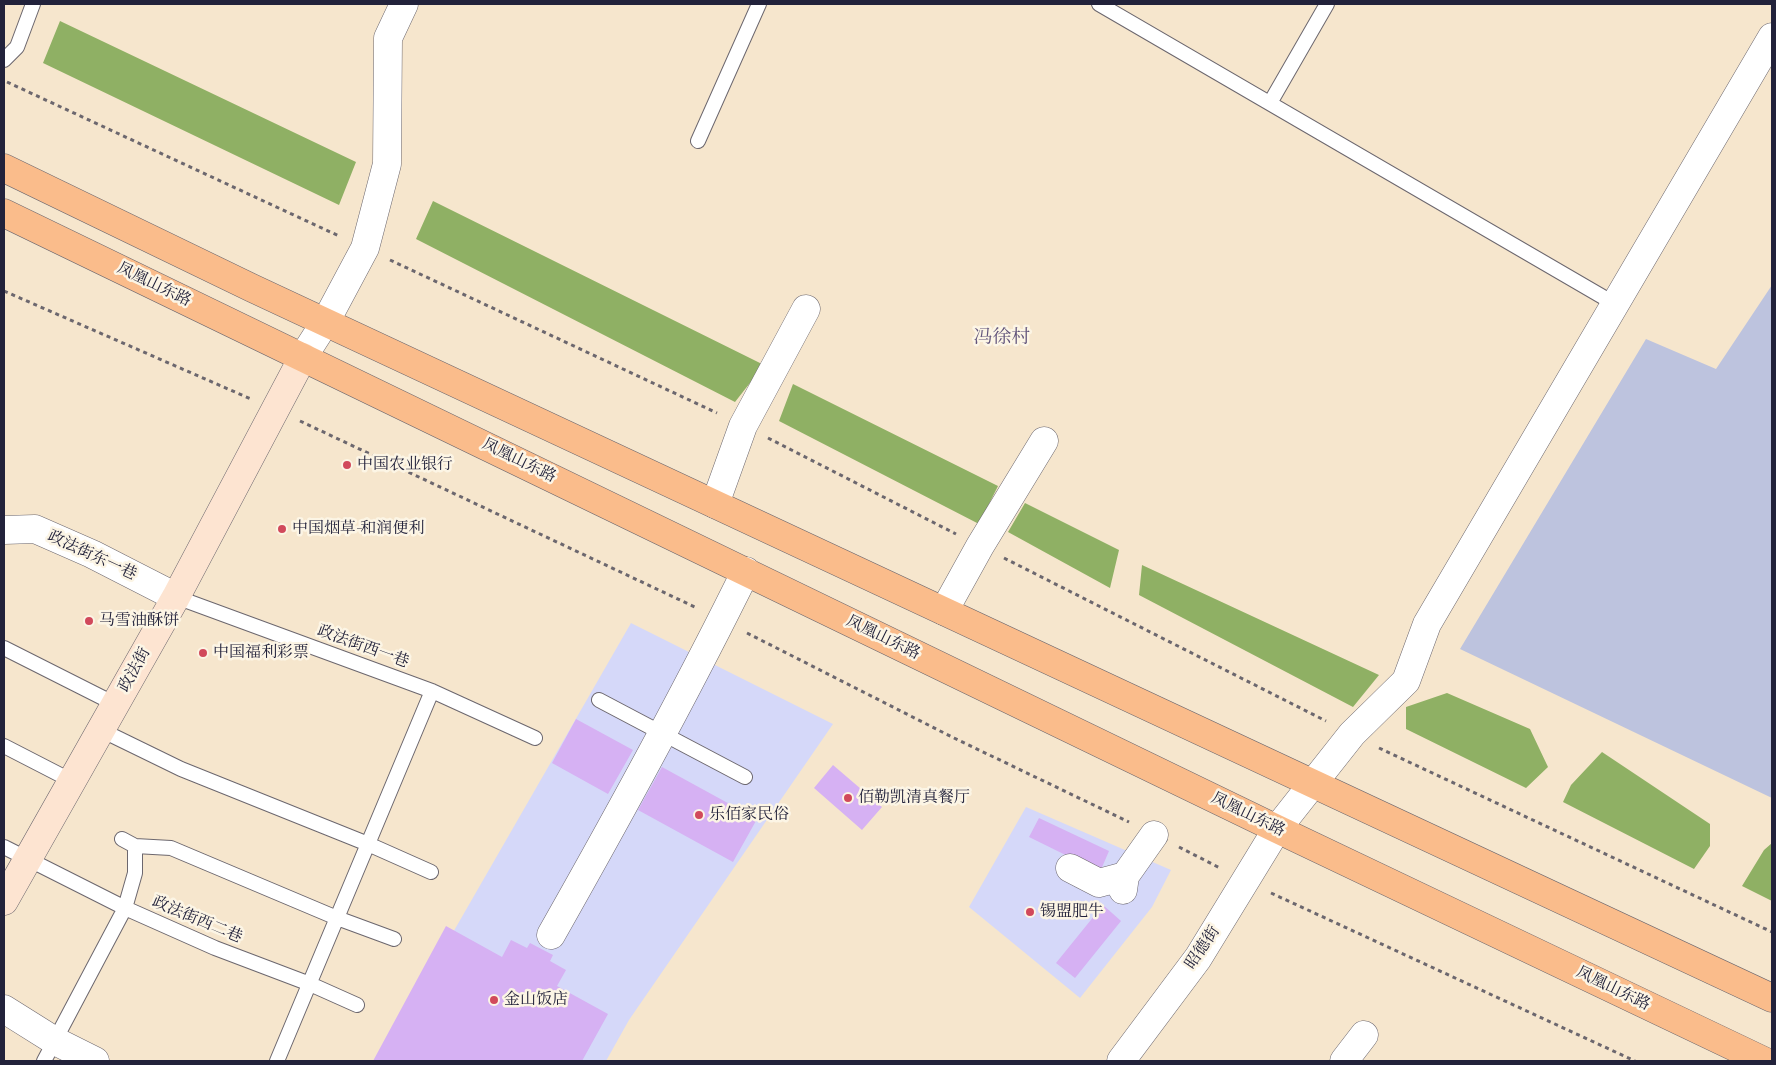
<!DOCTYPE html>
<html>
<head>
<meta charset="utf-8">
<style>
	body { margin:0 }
	#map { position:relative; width:1776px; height:1065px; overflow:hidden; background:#f6e6cd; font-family:"IM FELL French Canon",serif }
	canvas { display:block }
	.frame { position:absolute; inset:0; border:5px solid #22223b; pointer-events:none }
</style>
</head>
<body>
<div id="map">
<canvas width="1776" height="1065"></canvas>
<div class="frame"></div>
</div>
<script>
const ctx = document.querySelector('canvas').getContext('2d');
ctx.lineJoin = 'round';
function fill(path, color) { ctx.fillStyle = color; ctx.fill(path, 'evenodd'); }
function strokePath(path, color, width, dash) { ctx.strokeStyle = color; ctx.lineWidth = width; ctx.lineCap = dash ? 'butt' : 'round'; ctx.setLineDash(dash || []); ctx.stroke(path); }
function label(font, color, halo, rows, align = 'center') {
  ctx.font = font + ' "IM FELL French Canon","Noto Serif SC",serif'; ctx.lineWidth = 5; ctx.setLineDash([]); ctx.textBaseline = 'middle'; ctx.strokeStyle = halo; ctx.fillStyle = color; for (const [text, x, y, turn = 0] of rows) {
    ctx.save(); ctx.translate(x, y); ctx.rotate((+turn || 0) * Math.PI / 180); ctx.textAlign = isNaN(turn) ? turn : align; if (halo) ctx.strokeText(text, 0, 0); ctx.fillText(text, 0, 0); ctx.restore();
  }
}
const built = new Path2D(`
	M 631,623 L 833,724 L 629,1020 L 606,1061 L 379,1061 Z
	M 1026,807 L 1171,870 L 1152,907 L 1080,998 L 969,907 Z`);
const industrial = new Path2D(`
	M 1772,285 L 1772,798 L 1460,649 L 1646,339 L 1716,369 Z`);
const forest = new Path2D(`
	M 60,21 L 356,162 L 339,205 L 43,63 Z
	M 433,201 L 764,365 L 735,402 L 416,239 Z
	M 793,384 L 998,486 L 979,524 L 779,421 Z
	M 1025,503 L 1119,550 L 1110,588 L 1008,532 Z
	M 1142,565 L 1379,675 L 1353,707 L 1139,595 Z
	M 1447,693 L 1530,729 L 1548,767 L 1526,788 L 1406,729 L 1406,707 Z
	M 1602,752 L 1710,824 L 1710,846 L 1694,869 L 1563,802 L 1571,785 Z
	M 1772,843 L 1772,901 L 1742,886 L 1764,850 Z`);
const building = new Path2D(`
	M 576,719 L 633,750 L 608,794 L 552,763 Z
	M 833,765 L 882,807 L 862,830 L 814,788 Z
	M 662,767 L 757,819 L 733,862 L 638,810 Z
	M 1039,818 L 1109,851 L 1100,872 L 1029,837 Z
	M 1103,905 L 1121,921 L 1075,978 L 1056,963 Z
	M 446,926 L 502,957 L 511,940 L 527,948 L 530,943 L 553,955 L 550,961 L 566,970 L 557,986 L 608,1014 L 582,1061 L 373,1061 Z`);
const path = new Path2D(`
	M 7,82 L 339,236
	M 390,260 L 717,413
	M 4,291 L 251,399
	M 300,421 L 697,608
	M 768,438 L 956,534
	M 1004,558 L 1326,721
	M 747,633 L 954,738 L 1129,822
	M 1379,748 L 1772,932
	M 1179,847 L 1220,868
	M 1271,893 L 1635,1061`);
const lane = new Path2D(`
	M 1099,4 L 1615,304
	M 4,60 L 17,47 L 33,4
	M 1270,103 L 1327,4
	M 698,141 L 759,4
	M 176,597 L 432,691 L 535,738
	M 4,648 L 115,704
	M 599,700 L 745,777
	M 101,730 L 181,769 L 368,844 L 431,872
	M 4,746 L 72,781
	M 122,839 L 135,846 L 171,848 L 337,918 L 394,939
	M 4,847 L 125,908 L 215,948 L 310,984 L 357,1005
	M 44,1061 L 125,908 L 135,873 L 135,846
	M 277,1061 L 432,691`);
const street = new Path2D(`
	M 303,357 L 326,321 L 365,248 L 387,164 L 388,38 L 404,4
	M 715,504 L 743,426 L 806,309
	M 4,530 L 35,529 L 92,554 L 176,597
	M 944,611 L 980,546 L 1044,441
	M 1070,868 L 1099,883 L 1125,876
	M 1123,890 L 1125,876 L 1154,835
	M 551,935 C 619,815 685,695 746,571
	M 4,1009 L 55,1041 L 95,1061
	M 1121,1061 L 1198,958 L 1277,829 L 1352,734 L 1406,681 L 1427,624 L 1772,37
	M 1344,1061 L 1364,1035`);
const secondary = new Path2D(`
	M 4,901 L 176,597 L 303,357`);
const primary = new Path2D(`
	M 4,168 L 252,288 L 1772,998
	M 4,213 L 1277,829 L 1764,1061`);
const markers = [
	[347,465,5,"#d1495b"],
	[282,529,5,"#d1495b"],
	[89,621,5,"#d1495b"],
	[203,653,5,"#d1495b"],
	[848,798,5,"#d1495b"],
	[699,815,5,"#d1495b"],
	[1030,912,5,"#d1495b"],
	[494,1000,5,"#d1495b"]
];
const streetNames = [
	["凤凰山东路",154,285,26],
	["凤凰山东路",519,461,26],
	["政法街东一巷",92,556,25],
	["凤凰山东路",883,638,26],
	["政法街西一巷",363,647,20],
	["政法街",135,670,-61],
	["凤凰山东路",1248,815,26],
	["政法街西二巷",197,920,23],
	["昭德街",1203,948,-56],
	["凤凰山东路",1613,989,26]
];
const poiNames = [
	["中国农业银行",357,465],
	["中国烟草-和润便利",292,529],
	["马雪油酥饼",99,621],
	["中国福利彩票",213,653],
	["佰勒凯清真餐厅",858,798],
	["乐佰家民俗",709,815],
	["锡盟肥牛",1040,912],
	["金山饭店",504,1000]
];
const quarterNames = [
	["冯徐村",1002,338]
];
fill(built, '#d5d8f9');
fill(industrial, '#bdc3de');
fill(forest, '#8fb064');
fill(building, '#d6b1f3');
strokePath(lane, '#6c676e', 16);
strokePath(street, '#6c676e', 29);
strokePath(secondary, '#6c676e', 29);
strokePath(primary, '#6c676e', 29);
strokePath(path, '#6c676e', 3, [4, 4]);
strokePath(lane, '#fff', 14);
strokePath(street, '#fff', 28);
strokePath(secondary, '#fde4d1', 28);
strokePath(primary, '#fabc8b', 28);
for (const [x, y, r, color] of markers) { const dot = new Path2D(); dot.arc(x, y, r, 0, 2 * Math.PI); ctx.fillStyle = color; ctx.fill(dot); strokePath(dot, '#fcf5e5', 2); }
label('16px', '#22223b', '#fcf5e5', streetNames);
label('16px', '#22223b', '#fcf5e5', poiNames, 'left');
label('19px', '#61547b', '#fcf5e5', quarterNames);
</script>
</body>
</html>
